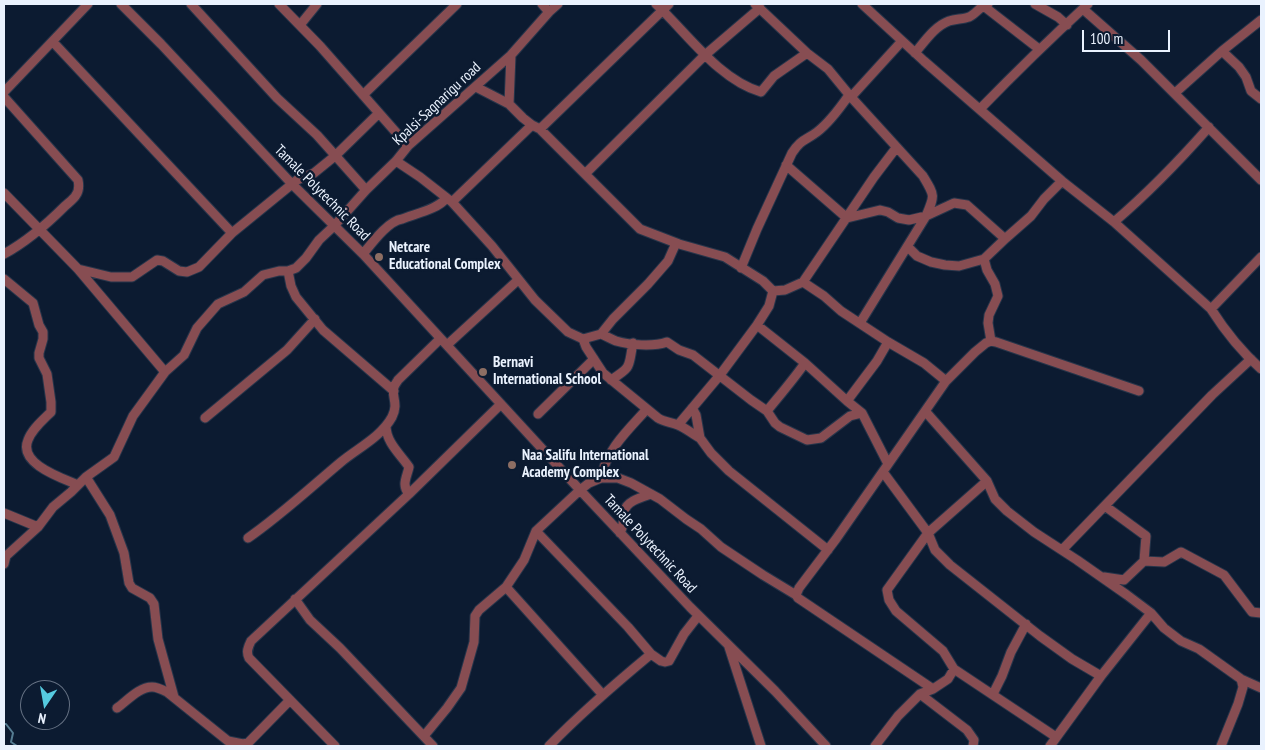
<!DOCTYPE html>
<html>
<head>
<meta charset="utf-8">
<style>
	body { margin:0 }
	#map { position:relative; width:1265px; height:750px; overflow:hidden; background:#0c1b31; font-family:"PT Sans Narrow",sans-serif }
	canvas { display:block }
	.frame { position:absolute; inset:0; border:5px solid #eaf2fe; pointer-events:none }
	.north { position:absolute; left:20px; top:680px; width:50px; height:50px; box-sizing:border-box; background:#0c1b31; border:1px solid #657183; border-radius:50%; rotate:192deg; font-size:14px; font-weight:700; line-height:20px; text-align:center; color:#eaf2fe }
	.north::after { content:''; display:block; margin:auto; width:18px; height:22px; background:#55cadf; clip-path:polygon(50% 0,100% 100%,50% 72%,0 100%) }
	.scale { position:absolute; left:1082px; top:30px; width:88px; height:22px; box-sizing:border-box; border:2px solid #eaf2fe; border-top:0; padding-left:6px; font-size:15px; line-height:18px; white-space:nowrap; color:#eaf2fe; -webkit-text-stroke:4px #0c1b31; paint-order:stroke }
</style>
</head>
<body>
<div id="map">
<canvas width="1265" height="750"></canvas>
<div class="frame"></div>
<div class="north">N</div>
<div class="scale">100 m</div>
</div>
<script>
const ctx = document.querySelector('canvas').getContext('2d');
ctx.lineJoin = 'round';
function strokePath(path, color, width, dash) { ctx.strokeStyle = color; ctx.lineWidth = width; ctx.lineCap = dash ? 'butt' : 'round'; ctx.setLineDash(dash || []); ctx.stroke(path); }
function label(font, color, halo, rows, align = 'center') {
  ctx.font = font + ' "PT Sans Narrow",sans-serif'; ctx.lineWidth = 5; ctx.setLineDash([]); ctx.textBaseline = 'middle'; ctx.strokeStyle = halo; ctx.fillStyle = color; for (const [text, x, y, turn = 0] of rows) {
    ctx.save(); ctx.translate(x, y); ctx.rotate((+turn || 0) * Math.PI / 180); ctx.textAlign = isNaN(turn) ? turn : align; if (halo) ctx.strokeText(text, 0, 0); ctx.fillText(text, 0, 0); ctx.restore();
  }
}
const stream = new Path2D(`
	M 4,724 L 6,724 L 13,733 L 11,742 L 17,746`);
const minor = new Path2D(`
	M 121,4 L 161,44 L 292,184 L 363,254 L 580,490 L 690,607 L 775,691 L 826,746
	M 191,4 L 277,98 L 317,135 L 366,190
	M 279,4 L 320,46 L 408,146
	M 542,4 L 549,12
	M 656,4 C 687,33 719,80 761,92 L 774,76 L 807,53
	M 755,4 L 807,53 L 828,69 L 851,97 L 923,176 C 935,196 935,195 926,216 L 860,323
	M 862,4 L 924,61 L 1062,181 L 1114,222 L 1211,309 C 1225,331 1242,352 1261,369
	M 981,4 L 1039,49
	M 1035,4 L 1058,17 L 1067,25
	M 1083,9 L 1141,60 L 1261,180
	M 300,25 L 317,4
	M 53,42 L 232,233
	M 1222,51 L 1239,67 L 1246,77 L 1251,91 L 1261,99
	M 915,53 C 925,41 935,26 949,21 C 956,19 963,19 969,17 C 976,14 980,6 988,4
	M 476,87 L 509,104 L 523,118 L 532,125 L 540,129 L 640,229 L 679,244 L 725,257 L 763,281 L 773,291
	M 4,92 L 88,4
	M 1175,93 L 1222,51 L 1261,20
	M 363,95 L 457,4
	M 4,97 L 78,180 C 79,185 79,191 76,195 C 74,199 68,203 65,206 C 47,224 26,242 4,254
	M 851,97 L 902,41
	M 509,104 L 511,55
	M 980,109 C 1015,73 1051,38 1088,4
	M 540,129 L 669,4
	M 396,161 L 420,177 L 452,202 L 492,246 L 535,300 L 568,332 L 583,339 L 601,334 L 613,319 L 648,284 L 668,261 L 676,243
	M 786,165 L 847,218 L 880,210 L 888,212 L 898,218 L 909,220 L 926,216 L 954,203 L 967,205 L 1003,237 L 1006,238 L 1031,216 L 1044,199 L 1062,181
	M 585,174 L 705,55 L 760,8
	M 4,193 L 78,269 L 165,372
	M 452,202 L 532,125
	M 1114,222 C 1148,193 1179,161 1209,127
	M 908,247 L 917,256 L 931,262 L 945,265 L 959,266 L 984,259 L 1006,238
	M 363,254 C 372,243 388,221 402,219 C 414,214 439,209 446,198
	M 984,259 L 987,270 L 995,284 L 998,296 L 989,315 L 988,323 L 991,341
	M 741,268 L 757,229 L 792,153 C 801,139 805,141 817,132 C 830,122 840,108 849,95
	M 78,269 L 111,277 L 132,277 L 157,260 L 163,261 L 179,271 L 187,272 L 199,267 L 232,233 L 297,180 L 314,173 L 335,156 L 379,113
	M 288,271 L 291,286 L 296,297 L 323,330 L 394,391
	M 4,279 L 33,303 L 39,325 L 43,332 L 43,339 L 39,353 L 39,358 L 47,374 L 51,402 L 51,412 C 43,420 32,429 28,440 C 18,464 62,478 78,485
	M 803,282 L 824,296 L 841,311 L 888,342 L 924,363 L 946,381
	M 1211,309 L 1261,257
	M 757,325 L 805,363 L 847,401
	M 601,334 C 606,336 611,339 616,341 C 630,345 653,347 667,342 L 679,350 L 693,355 L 751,400 L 767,411 L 775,423 L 780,427 L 807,440 L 821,438 L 850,416 L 862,413
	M 583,339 L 586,347 L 603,373 L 658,418 C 664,422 671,422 678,425 C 686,428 692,434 700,438
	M 447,345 L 518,280
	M 611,380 C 633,366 628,367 633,343
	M 692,408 L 696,415 L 700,438 L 711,453 L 729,471 L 828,550
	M 767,411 C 780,395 793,380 805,363
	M 925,411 L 987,481 L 995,499 L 1007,511 L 1034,532 L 1077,560 L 1127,595 L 1151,613 L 1164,628 L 1181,641 L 1199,649 L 1241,679 L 1261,688
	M 538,414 L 594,359
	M 205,418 L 287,350 L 315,319
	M 678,425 L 720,375 L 757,325 L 769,306 L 773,291 L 785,290 L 803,282 L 874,177 L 896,148
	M 386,426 C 386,442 400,454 409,467 C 407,477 401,485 409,494
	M 888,464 L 862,413 L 847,401 L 877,361 L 888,342
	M 883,472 L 928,533 L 935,550 L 950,565 L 1040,636 L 1072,659 L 1101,676
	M 86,477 L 110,515 L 124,553 L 129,583 L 132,588 L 150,598 L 154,604 L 158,639 L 174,697
	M 601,478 C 606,450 629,429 647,409
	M 987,481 L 928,533 L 887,590 L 889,600 L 896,611 L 943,651 L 954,669 L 1056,737
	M 1105,506 L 1146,536 L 1144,561
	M 4,513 L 38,527
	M 536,531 L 628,627 L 651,654 L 661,661 L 665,662 L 669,661 L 684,634 L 698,616
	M 620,533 C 625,523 623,522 624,512 C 626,501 642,497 651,494
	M 248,538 C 281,515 310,488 341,462 C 358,448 381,437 392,417 C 399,403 391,397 394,387 C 395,384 397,382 398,380 L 440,339
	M 1062,550 L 1212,395 L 1251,359
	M 4,564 L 6,556 L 38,527 L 53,507 L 71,492 L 86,477 L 114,457 L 133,416 L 165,372 L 184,355 L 197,328 L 218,304 L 244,292 L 263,275 L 279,271 L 288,271 L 296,268 L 306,258 L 319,240 L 334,226 L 366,190 L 396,161 L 408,146 L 511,55 L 549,12 L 558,4
	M 1104,577 L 1124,580 L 1144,561 L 1164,562 L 1181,552 L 1224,575 L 1252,612 L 1261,613
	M 506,587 L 603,695
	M 295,599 L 310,620 L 340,648 L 433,746
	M 729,647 L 761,746
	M 933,689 L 798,598 L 796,595 L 799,588 L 836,539 L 946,381 L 975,352 L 986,343 L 991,341 L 996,342 L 1139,391
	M 920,694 L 967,730 L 974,740 L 973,746
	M 993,694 L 1002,676 L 1011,652 L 1026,624
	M 117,708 C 127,701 139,687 152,687 C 157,687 163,690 167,692 L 228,741 L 243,744 L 248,743 L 290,700
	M 424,736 L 447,708 L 461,688 L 474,642 L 475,616 L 479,610 L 506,587 L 524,560 L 536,531 L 580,490 L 589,483 L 601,478 L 618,478 L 631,483 L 660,499 L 686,519 L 701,529 L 721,547 L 763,575 L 796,595
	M 335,746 L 249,658 C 246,652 248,647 251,641 L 409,494 L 501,404
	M 549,746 C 581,713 616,683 651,654
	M 875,746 L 898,716 L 920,694 L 933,689 L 948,679 L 954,669
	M 1050,746 L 1101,676 L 1151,613
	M 1221,746 L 1238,704 L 1243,687 L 1241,679`);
const markers = [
	[379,257,5,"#8d6e63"],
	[483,372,5,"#8d6e63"],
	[512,465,5,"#8d6e63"]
];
const streetNames = [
	["Kpalsi-Sagnarigu road",437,104,-43],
	["Tamale Polytechnic Road",322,193,45],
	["Tamale Polytechnic Road",650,544,47]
];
const poiNames = [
	["Netcare",389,248],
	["Educational Complex",389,265],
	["Bernavi",493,363],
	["International School",493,380],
	["Naa Salifu International",522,456],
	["Academy Complex",522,473]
];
strokePath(stream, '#557c92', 2);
strokePath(minor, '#27354a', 11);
strokePath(minor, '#874d52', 9);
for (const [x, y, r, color] of markers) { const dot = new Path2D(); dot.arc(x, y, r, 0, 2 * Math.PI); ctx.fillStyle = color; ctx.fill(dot); strokePath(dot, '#0c1b31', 2); }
label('15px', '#eaf2fe', '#0c1b31', streetNames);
label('bold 15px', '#eaf2fe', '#0c1b31', poiNames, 'left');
</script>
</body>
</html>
